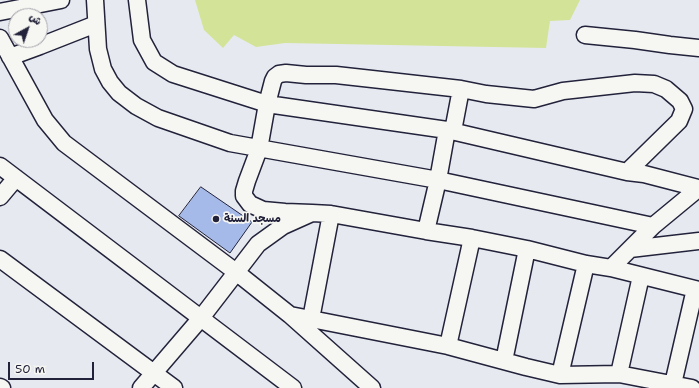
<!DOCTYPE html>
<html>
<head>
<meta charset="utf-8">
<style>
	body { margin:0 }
	#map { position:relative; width:699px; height:388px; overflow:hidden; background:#e6eaf0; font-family:"Shantell Sans","Playpen Sans Arabic",sans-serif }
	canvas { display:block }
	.north { position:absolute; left:8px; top:8px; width:40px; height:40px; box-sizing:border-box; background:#f6f6f2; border:1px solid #a1a1a9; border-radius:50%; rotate:40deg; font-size:11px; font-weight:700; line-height:16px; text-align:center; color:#22223b }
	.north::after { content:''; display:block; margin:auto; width:14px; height:18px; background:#22223b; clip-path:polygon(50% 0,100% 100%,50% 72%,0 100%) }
	.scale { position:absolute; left:8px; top:362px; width:86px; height:18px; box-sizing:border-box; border:2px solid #22223b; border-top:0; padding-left:5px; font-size:12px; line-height:14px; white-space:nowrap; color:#22223b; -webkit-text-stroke:3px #f6f6f2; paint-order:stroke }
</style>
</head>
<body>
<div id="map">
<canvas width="699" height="388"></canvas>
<div class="north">ش</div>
<div class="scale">50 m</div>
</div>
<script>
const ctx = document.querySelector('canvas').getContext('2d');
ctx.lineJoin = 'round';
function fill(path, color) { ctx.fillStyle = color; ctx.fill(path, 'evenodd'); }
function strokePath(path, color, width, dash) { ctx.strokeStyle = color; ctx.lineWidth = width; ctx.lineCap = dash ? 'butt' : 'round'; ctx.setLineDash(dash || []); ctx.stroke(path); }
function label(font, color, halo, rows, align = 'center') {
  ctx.font = font + ' "Shantell Sans","Playpen Sans Arabic",sans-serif'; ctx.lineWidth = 3.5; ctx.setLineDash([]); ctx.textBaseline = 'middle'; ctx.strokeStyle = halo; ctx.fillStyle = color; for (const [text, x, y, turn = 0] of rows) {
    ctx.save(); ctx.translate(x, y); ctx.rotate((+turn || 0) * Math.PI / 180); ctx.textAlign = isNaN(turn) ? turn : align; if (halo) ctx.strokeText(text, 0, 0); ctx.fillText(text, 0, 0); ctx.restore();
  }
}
const green = new Path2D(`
	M 195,0 L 580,0 L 570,20 L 550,21 L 546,48 L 285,43 L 256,47 L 234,35 L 223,48 L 204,30 Z`);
const building = new Path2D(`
	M 201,187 L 252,222 L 230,253 L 179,216 Z`);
const minor = new Path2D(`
	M 95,0 L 98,49 L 103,69 L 110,82 L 119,93 L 136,106 L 158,118 L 230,143 L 438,180 L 653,226
	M 137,0 L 142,40 L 154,62 L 173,74 L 267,104 L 447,130 L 627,172 L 644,174 L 698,188
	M 0,12 L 61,0
	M 585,35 L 635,40 L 670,45 L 699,48
	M 0,38 L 45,120 L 64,143 L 236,272 L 290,315 L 372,388
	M 10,57 L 40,46 L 96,24
	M 453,131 L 461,89
	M 0,166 L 293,388
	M 0,197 L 16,178
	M 312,213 L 285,212 L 263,210 L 250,204 L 244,196 L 244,191 L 247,181 L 259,149 L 267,104 L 273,81 L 275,77 L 279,74 L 286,73 L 306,75 L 336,75 L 372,79 L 461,89 L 486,94 L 534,99 L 563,91 L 635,83 L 654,84 L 666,89 L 680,101 L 684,109 L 679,121 L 627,172
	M 426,231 L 438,180 L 447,130
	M 630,249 L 699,241
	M 0,259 L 174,388
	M 611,268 L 653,226 L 699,188
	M 290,315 L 311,319 L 448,346 L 526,367 L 560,375 L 619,374 L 692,388
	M 311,319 L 331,214
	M 448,346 L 472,238
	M 504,361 L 527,249
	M 619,374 L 641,276
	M 560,375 L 586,264
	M 673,384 L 695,289
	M 0,387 L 2,388
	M 141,388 L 201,318 L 258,244 L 283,226 L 312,213 L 331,214 L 426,231 L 472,238 L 527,249 L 586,264 L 611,268 L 699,290`);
const markers = [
	[216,219,4,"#22223b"]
];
const poiNames = [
	["مسجد السنة",224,219]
];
fill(green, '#d3e498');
fill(building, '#a5bae8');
strokePath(building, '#22223b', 1);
strokePath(minor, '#22223b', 19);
strokePath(minor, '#f6f6f2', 16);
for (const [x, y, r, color] of markers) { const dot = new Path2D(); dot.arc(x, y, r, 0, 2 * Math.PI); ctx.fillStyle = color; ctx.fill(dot); strokePath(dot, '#f6f6f2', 1.5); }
label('bold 11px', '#22223b', '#f6f6f2', poiNames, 'left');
</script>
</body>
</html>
